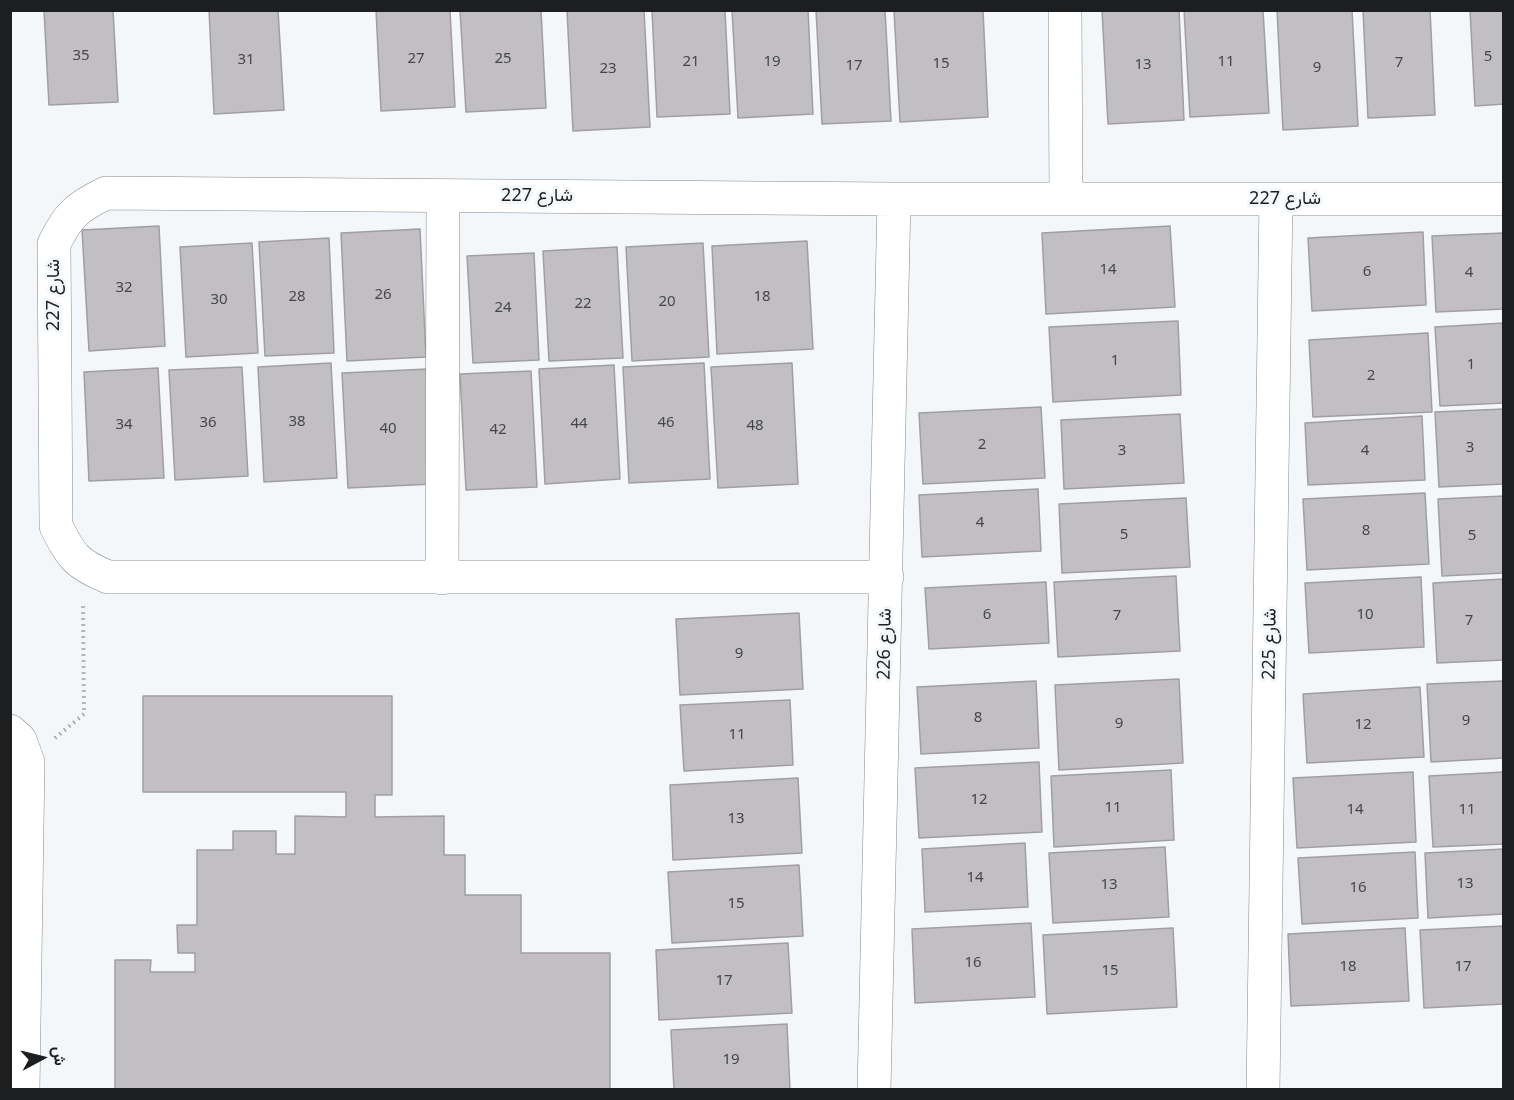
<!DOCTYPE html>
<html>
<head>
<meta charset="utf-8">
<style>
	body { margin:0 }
	#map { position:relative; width:1514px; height:1100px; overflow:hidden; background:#f3f7fa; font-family:"Noto Sans",Vazirmatn,sans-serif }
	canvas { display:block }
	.frame { position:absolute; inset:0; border:12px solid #1c1e1f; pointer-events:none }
	.north { position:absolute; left:12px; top:1028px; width:60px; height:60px; -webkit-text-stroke:4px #f3f7fa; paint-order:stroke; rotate:83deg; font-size:16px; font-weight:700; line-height:24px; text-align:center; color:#1c1e1f }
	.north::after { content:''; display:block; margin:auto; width:21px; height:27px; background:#1c1e1f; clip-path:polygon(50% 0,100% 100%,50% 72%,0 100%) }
</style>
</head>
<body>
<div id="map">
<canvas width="1514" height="1100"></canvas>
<div class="frame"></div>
<div class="north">ش</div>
</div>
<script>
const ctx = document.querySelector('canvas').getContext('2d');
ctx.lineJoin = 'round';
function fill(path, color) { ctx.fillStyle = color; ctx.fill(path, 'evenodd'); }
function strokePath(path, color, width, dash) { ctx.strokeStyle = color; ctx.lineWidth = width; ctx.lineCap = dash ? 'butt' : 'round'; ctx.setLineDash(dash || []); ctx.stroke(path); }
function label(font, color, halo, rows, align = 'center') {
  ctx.font = font + ' "Noto Sans",Vazirmatn,sans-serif'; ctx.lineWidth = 6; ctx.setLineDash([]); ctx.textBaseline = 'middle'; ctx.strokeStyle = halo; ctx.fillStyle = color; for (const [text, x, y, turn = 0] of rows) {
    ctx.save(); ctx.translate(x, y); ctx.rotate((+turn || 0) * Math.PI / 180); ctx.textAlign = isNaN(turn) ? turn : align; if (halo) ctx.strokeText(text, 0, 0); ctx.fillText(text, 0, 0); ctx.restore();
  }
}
const building = new Path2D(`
	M 44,10 L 113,10 L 118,102 L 49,105 Z
	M 209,10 L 278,10 L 284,110 L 214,114 Z
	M 376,10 L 450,10 L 455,107 L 381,111 Z
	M 460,10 L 541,10 L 546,108 L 466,112 Z
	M 567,10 L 644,10 L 650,127 L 573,131 Z
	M 652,10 L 725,10 L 730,114 L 657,117 Z
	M 732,10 L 808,10 L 813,114 L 738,118 Z
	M 816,10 L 885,10 L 891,121 L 822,124 Z
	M 894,10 L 983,10 L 988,117 L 900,122 Z
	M 1102,10 L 1179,10 L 1184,120 L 1108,124 Z
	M 1184,10 L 1263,10 L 1269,113 L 1190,117 Z
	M 1277,10 L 1352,10 L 1358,126 L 1283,130 Z
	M 1363,10 L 1430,10 L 1435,115 L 1368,118 Z
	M 1470,10 L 1504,10 L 1504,104 L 1475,106 Z
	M 159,226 L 165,346 L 89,351 L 82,230 Z
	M 1170,226 L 1175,307 L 1046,314 L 1042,233 Z
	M 420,229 L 426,357 L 347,361 L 341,233 Z
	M 1423,232 L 1426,305 L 1312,311 L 1308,238 Z
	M 1504,233 L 1504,309 L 1436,312 L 1432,236 Z
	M 329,238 L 334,353 L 265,356 L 259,242 Z
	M 807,241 L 813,349 L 717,354 L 712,246 Z
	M 252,243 L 258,353 L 186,357 L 180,247 Z
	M 703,243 L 709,357 L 632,361 L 626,247 Z
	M 617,247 L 623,358 L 549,361 L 543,251 Z
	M 534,253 L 539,360 L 473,363 L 467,256 Z
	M 1178,321 L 1181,395 L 1053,402 L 1049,327 Z
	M 1504,323 L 1504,403 L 1440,406 L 1435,327 Z
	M 1428,333 L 1432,412 L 1313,417 L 1309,340 Z
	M 331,363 L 337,478 L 264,482 L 258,367 Z
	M 704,363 L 710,479 L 629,483 L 623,367 Z
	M 792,363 L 798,484 L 718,488 L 711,367 Z
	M 614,365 L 620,479 L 545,484 L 539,369 Z
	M 242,367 L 248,476 L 175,480 L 169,370 Z
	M 158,368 L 164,478 L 89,481 L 84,372 Z
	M 428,369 L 434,484 L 348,488 L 342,373 Z
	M 531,371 L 537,487 L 466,490 L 460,374 Z
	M 1041,407 L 1045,478 L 923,484 L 919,413 Z
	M 1504,409 L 1504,484 L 1439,487 L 1435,412 Z
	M 1180,414 L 1184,483 L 1064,489 L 1061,420 Z
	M 1422,416 L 1425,480 L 1308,485 L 1305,423 Z
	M 1038,489 L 1041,551 L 922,557 L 919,495 Z
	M 1425,493 L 1429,564 L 1307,570 L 1303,499 Z
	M 1504,496 L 1504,573 L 1442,576 L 1438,499 Z
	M 1186,498 L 1190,567 L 1062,573 L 1059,504 Z
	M 1176,576 L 1180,651 L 1058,657 L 1054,582 Z
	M 1421,577 L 1424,647 L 1309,653 L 1305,583 Z
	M 1504,579 L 1504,660 L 1437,663 L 1433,583 Z
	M 1046,582 L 1049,643 L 929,649 L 925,588 Z
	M 799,613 L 803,689 L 680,695 L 676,619 Z
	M 1179,679 L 1183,763 L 1059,770 L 1055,685 Z
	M 1036,681 L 1039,748 L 921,754 L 917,687 Z
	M 1504,681 L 1504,758 L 1431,762 L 1427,684 Z
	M 1420,687 L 1424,757 L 1307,763 L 1303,694 Z
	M 143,696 L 392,696 L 392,795 L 375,795 L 375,817 L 444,816 L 444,855 L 465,855 L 465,895 L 521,895 L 521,953 L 610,953 L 610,1090 L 115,1090 L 115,960 L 151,960 L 150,972 L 195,972 L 195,953 L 178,953 L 177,925 L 197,925 L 197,850 L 233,850 L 233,831 L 276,831 L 276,854 L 295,854 L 295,816 L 346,817 L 346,792 L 143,792 Z
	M 790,700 L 793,765 L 684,771 L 680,705 Z
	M 1039,762 L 1042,832 L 919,838 L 915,768 Z
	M 1171,770 L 1174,840 L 1054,847 L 1051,776 Z
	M 1413,772 L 1416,842 L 1297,848 L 1293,778 Z
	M 1504,772 L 1504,844 L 1433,847 L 1429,776 Z
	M 798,778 L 802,853 L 673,860 L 670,785 Z
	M 1025,843 L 1028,907 L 925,912 L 922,849 Z
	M 1165,847 L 1169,917 L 1053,923 L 1049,853 Z
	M 1504,849 L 1504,914 L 1428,918 L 1425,853 Z
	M 1415,852 L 1418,918 L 1302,924 L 1298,858 Z
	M 799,865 L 803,936 L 672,943 L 668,872 Z
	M 1031,923 L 1035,997 L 915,1003 L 912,929 Z
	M 1504,926 L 1504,1004 L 1424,1008 L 1420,930 Z
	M 1173,928 L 1177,1007 L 1047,1014 L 1043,935 Z
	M 1405,928 L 1409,1001 L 1291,1006 L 1288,934 Z
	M 788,943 L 792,1013 L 659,1020 L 656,950 Z
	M 787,1024 L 790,1090 L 674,1090 L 671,1030 Z`);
const path = new Path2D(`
	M 55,738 L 84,714 L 83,603`);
const minor = new Path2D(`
	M 1065,10 L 1066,199
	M 887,577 L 108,577 C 76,564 71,556 56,526 L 54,244 C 68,215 77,207 106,193 L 894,199 L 1504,199
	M 442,578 L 443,196
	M 10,731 L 20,740 L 28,762 L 23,1090
	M 874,1090 L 894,199
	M 1263,1090 L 1276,199`);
const numberNames = [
	["35",81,56],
	["5",1488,57],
	["27",416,59],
	["25",503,59],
	["31",246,60],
	["21",691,62],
	["19",772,62],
	["11",1226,62],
	["7",1399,63],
	["15",941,64],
	["13",1143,65],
	["17",854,66],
	["9",1317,68],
	["23",608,69],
	["14",1108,270],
	["6",1367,272],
	["4",1469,273],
	["32",124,288],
	["26",383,295],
	["28",297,297],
	["18",762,297],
	["30",219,300],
	["20",667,302],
	["22",583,304],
	["24",503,308],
	["1",1115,361],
	["1",1471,365],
	["2",1371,376],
	["38",297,422],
	["36",208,423],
	["46",666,423],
	["44",579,424],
	["34",124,425],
	["48",755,426],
	["40",388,429],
	["42",498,430],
	["2",982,445],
	["3",1470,448],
	["3",1122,451],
	["4",1365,451],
	["4",980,523],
	["8",1366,531],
	["5",1124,535],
	["5",1472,536],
	["6",987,615],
	["10",1365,615],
	["7",1117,616],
	["7",1469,621],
	["9",739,654],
	["8",978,718],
	["9",1466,721],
	["9",1119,724],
	["12",1363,725],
	["11",737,735],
	["12",979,800],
	["11",1113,808],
	["14",1355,810],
	["11",1467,810],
	["13",736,819],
	["14",975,878],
	["13",1465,884],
	["13",1109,885],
	["16",1358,888],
	["15",736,904],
	["16",973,963],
	["18",1348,967],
	["17",1463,967],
	["15",1110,971],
	["17",724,981],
	["19",731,1060]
];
const streetNames = [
	["شارع 227",537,196],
	["شارع 227",1285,199],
	["شارع 227",54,295,-90],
	["شارع 226",885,644,-89],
	["شارع 225",1270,644,-89]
];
fill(building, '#c2bfc3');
strokePath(building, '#a19ea1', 1.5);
strokePath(minor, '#86898c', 34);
strokePath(path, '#9ea1a4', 4, [1.5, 4.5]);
strokePath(minor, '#fff', 33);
label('15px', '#464648', null, numberNames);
label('18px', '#1c1e1f', '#f3f7fa', streetNames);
</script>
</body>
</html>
